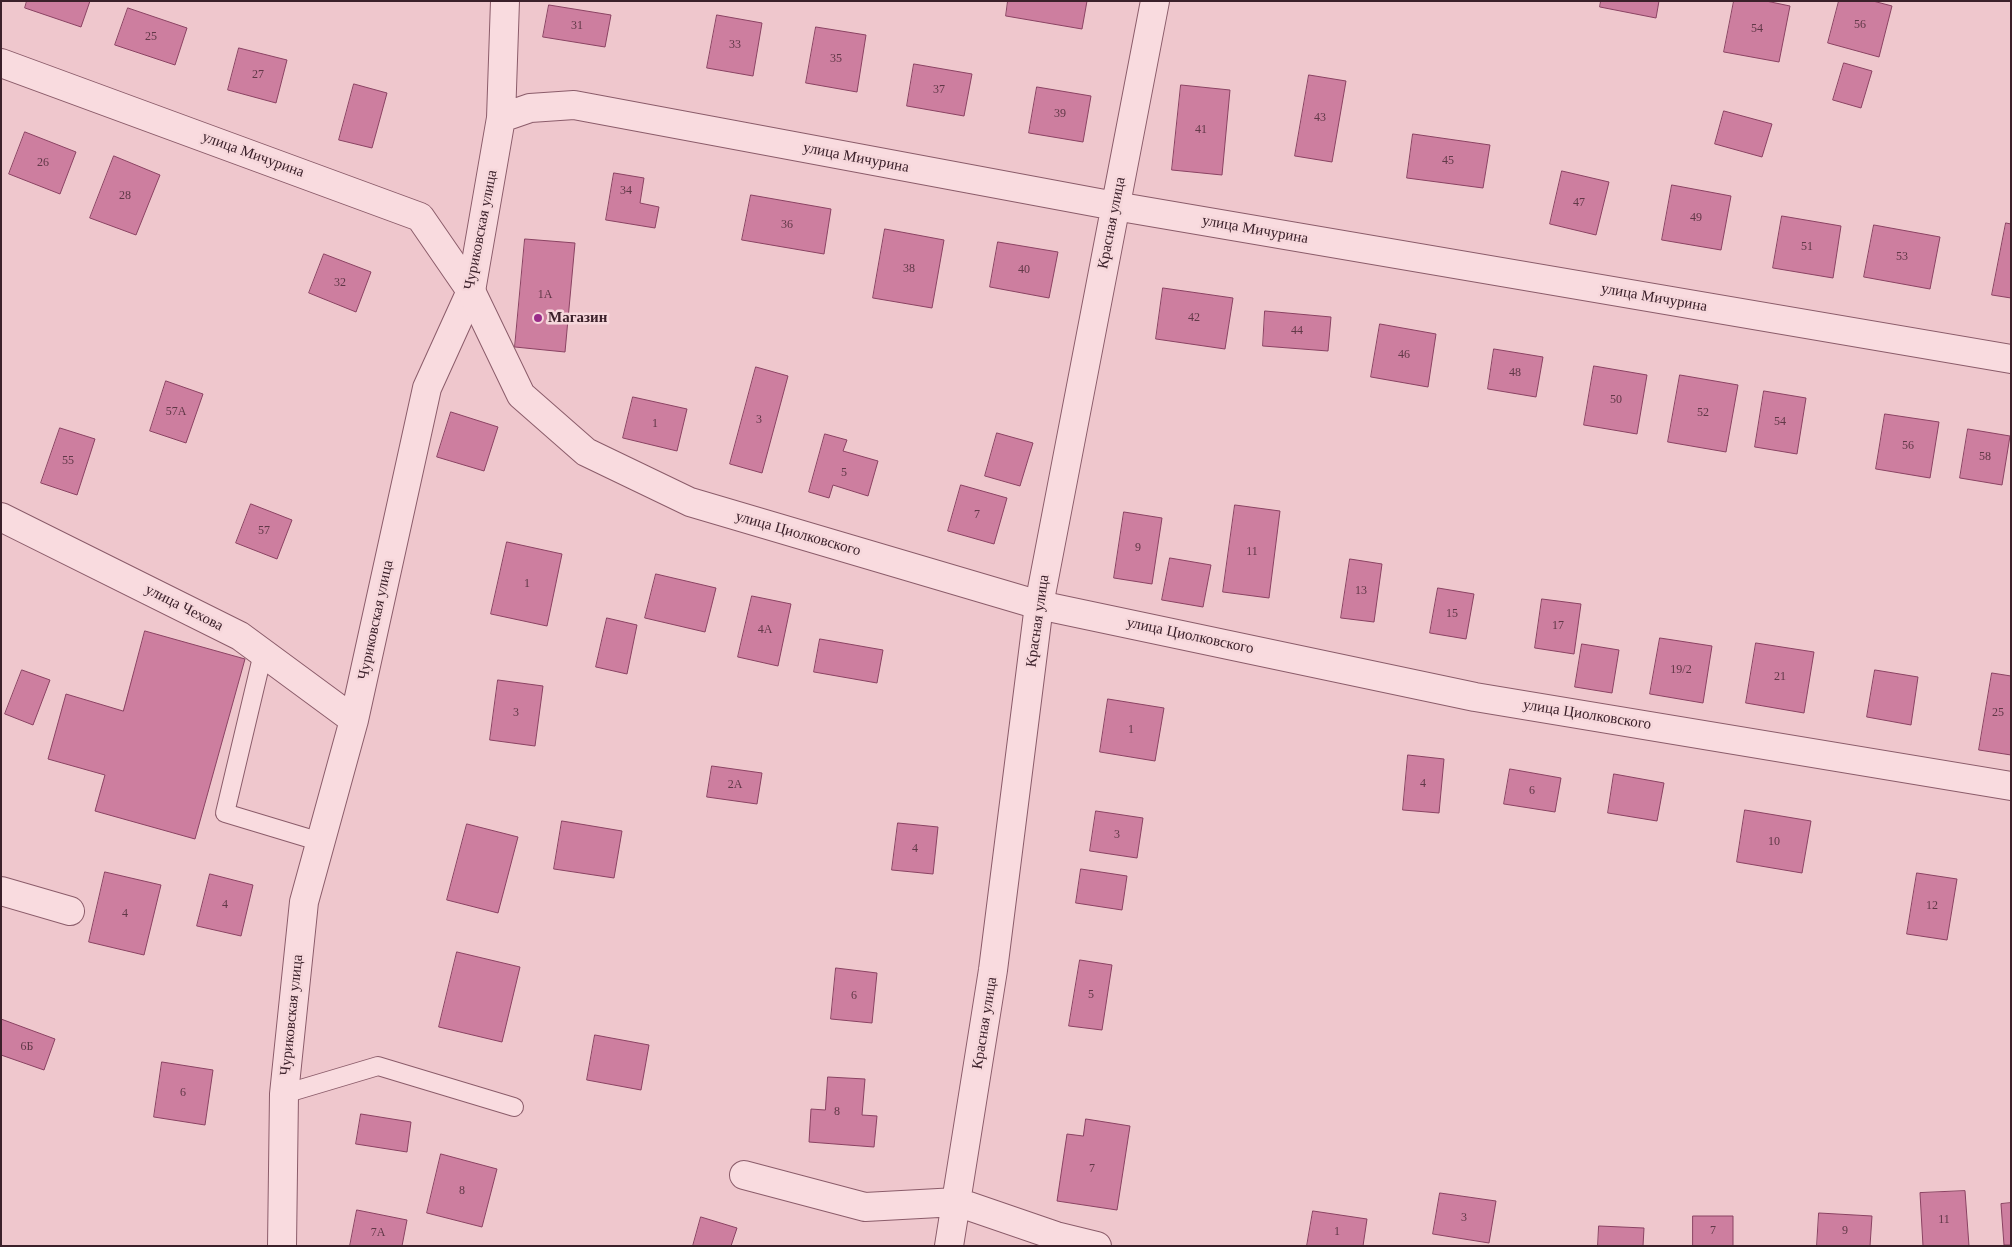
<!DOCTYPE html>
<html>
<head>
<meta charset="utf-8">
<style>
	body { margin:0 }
	#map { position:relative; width:2012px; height:1247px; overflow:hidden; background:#efc7cd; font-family:"Times New Roman",serif }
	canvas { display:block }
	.frame { position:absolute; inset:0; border:2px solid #3b202a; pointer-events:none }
</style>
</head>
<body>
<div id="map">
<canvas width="2012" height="1247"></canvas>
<div class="frame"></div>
</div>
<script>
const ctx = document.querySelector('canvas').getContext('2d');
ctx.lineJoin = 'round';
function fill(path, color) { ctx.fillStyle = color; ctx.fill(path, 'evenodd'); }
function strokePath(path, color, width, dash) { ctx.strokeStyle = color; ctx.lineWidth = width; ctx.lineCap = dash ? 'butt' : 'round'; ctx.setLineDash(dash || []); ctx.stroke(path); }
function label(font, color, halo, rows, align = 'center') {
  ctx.font = font + ' "Times New Roman",serif'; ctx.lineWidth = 5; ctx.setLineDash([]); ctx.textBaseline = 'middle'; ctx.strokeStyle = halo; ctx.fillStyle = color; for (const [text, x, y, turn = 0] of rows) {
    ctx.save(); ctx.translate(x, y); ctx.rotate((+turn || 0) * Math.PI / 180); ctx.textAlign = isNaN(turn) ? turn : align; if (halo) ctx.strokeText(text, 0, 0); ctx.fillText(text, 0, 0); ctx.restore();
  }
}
const building = new Path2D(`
	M 27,1 L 90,1 L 81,27 L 25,8 Z
	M 1008,1 L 1087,1 L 1082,29 L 1006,16 Z
	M 1601,1 L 1659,1 L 1656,18 L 1600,7 Z
	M 1734,1 L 1766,1 L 1790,6 L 1779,62 L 1724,52 Z
	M 1839,1 L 1873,1 L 1892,6 L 1879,57 L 1828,43 Z
	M 549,5 L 611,15 L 605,47 L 543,37 Z
	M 128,8 L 187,28 L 175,65 L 115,45 Z
	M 717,15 L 762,23 L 753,76 L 707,68 Z
	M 816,27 L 866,35 L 857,92 L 806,83 Z
	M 239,48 L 287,60 L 276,103 L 228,90 Z
	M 1844,63 L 1872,71 L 1861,108 L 1833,100 Z
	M 914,64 L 972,74 L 964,116 L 907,106 Z
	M 1309,75 L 1346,81 L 1332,162 L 1295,156 Z
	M 354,84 L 387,93 L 372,148 L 339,140 Z
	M 1181,85 L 1230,90 L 1222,175 L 1172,170 Z
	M 1037,87 L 1091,96 L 1083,142 L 1029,133 Z
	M 1724,111 L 1772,124 L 1762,157 L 1715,144 Z
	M 25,132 L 76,152 L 60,194 L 9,174 Z
	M 1413,134 L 1490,145 L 1483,188 L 1407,178 Z
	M 114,156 L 160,175 L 136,235 L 90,218 Z
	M 1562,171 L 1609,182 L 1596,235 L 1550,224 Z
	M 614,173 L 644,178 L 640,203 L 659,207 L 655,228 L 606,220 Z
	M 1672,185 L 1731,196 L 1721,250 L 1662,240 Z
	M 751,195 L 831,209 L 824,254 L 742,240 Z
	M 1782,216 L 1841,226 L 1833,278 L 1773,268 Z
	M 2006,223 L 2011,224 L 2011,298 L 1992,295 Z
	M 1874,225 L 1940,237 L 1930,289 L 1864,277 Z
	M 885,229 L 944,240 L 932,308 L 873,298 Z
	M 525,239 L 575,243 L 565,352 L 515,347 Z
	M 998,242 L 1058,252 L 1049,298 L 990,287 Z
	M 324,254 L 371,272 L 356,312 L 309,293 Z
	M 1163,288 L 1233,298 L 1225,349 L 1156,339 Z
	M 1265,311 L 1331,317 L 1328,351 L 1263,346 Z
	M 1380,324 L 1436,334 L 1428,387 L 1371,377 Z
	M 1494,349 L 1543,357 L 1536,397 L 1488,389 Z
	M 1594,366 L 1647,375 L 1637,434 L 1584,425 Z
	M 756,367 L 788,376 L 762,473 L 730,464 Z
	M 1680,375 L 1738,385 L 1726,452 L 1668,442 Z
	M 166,381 L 203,394 L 186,443 L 150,431 Z
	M 1764,391 L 1806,398 L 1797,454 L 1755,447 Z
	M 633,397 L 687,409 L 677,451 L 623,438 Z
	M 451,412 L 498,427 L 484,471 L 437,457 Z
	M 1885,414 L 1939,422 L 1930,478 L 1876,469 Z
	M 60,428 L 95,439 L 77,495 L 41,483 Z
	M 1968,429 L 2010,436 L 2002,485 L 1960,478 Z
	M 997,433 L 1033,443 L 1020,486 L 985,476 Z
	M 825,434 L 847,440 L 843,451 L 878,461 L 868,496 L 833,485 L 829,498 L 809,492 Z
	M 961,485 L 1007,498 L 994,544 L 948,531 Z
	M 251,504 L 292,520 L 277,559 L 236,543 Z
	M 1235,505 L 1280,511 L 1269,598 L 1223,592 Z
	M 1124,512 L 1162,518 L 1152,584 L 1114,578 Z
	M 507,542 L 562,554 L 547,626 L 491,614 Z
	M 1170,558 L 1211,565 L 1203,607 L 1162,600 Z
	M 1350,559 L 1382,564 L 1374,622 L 1341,618 Z
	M 656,574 L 716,588 L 705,632 L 645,618 Z
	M 1438,588 L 1474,594 L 1466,639 L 1430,633 Z
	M 752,596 L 791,604 L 778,666 L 738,657 Z
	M 1542,599 L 1581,604 L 1574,654 L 1535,648 Z
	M 607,618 L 637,625 L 627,674 L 596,667 Z
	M 145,631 L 245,659 L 195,839 L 95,811 L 105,775 L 48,759 L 66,694 L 123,711 Z
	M 1660,638 L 1712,646 L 1703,703 L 1650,694 Z
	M 820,639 L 883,650 L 877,683 L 814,672 Z
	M 1756,643 L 1814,652 L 1804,713 L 1746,703 Z
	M 1582,644 L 1619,650 L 1612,693 L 1575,687 Z
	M 22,670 L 50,680 L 33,725 L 5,714 Z
	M 1875,670 L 1918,677 L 1911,725 L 1867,717 Z
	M 1992,673 L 2011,676 L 2011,755 L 1979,750 Z
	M 498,680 L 543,686 L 535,746 L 490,740 Z
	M 1108,699 L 1164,708 L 1155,761 L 1100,752 Z
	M 1408,755 L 1444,759 L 1439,813 L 1403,810 Z
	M 712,766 L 762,773 L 757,804 L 707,797 Z
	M 1510,769 L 1561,778 L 1555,812 L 1504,804 Z
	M 1614,774 L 1664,783 L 1657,821 L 1608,813 Z
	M 1745,810 L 1811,821 L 1802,873 L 1737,862 Z
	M 1096,811 L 1143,818 L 1137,858 L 1090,851 Z
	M 562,821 L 622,831 L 614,878 L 554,869 Z
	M 898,823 L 938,827 L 933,874 L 892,870 Z
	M 467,824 L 518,837 L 498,913 L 447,900 Z
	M 1081,869 L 1127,876 L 1122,910 L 1076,903 Z
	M 105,872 L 161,885 L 144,955 L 89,942 Z
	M 1917,873 L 1957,879 L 1947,940 L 1907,934 Z
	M 210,874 L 253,885 L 241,936 L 197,926 Z
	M 457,952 L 520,967 L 502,1042 L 439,1027 Z
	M 1080,960 L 1112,965 L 1102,1030 L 1069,1026 Z
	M 836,968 L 877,973 L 872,1023 L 831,1019 Z
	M 1,1019 L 55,1039 L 44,1070 L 1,1055 Z
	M 595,1035 L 649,1045 L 641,1090 L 587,1080 Z
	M 162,1062 L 213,1070 L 205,1125 L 154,1117 Z
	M 828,1077 L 865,1079 L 862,1115 L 877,1116 L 874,1147 L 809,1142 L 811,1109 L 825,1110 Z
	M 361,1114 L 411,1122 L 407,1152 L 356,1144 Z
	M 1086,1119 L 1130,1126 L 1117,1210 L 1057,1201 L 1067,1134 L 1083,1136 Z
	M 441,1154 L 497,1169 L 482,1227 L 427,1213 Z
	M 1965,1191 L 1969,1246 L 1923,1246 L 1920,1193 Z
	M 1440,1193 L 1496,1201 L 1489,1243 L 1433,1234 Z
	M 2011,1203 L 2011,1245 L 2004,1245 L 2001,1204 Z
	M 357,1210 L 407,1220 L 402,1246 L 350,1246 Z
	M 1313,1211 L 1367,1219 L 1363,1246 L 1307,1246 Z
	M 1819,1213 L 1872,1216 L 1870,1246 L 1817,1246 Z
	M 1693,1216 L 1733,1216 L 1733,1246 L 1693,1246 Z
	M 701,1217 L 737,1228 L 731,1246 L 693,1246 Z
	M 1599,1226 L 1644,1228 L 1643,1246 L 1598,1246 Z`);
const service = new Path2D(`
	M 263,653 L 225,813 L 321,842
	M 284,1094 L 378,1066 L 514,1107`);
const minor = new Path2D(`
	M 501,118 L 530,108 L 574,105 L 1115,206 L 2011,359
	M 1,517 L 240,636 L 354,720
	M 1,891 L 70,911
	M 744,1175 L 865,1207 L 957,1202 L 1056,1236 L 1097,1246
	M 282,1246 L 284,1094 L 304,902 L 354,720 L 427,388 L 471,291 L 501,118 L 505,1
	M 949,1246 L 993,970 L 1039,605 L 1155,1`);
const tertiary = new Path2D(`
	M 1,63 L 420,217 L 471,291 L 521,395 L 586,452 L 690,502 L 1039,605 L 1475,697 L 2011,786`);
const markers = [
	[538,318,5,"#9a2c89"]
];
const numberNames = [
	["56",1860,25],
	["31",577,26],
	["54",1757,29],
	["25",151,37],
	["33",735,45],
	["35",836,59],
	["27",258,75],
	["37",939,90],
	["39",1060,114],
	["43",1320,118],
	["41",1201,130],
	["45",1448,161],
	["26",43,163],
	["34",626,191],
	["28",125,196],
	["47",1579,203],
	["49",1696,218],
	["36",787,225],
	["51",1807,247],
	["53",1902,257],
	["38",909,269],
	["40",1024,270],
	["32",340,283],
	["1А",545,295],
	["42",1194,318],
	["44",1297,331],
	["46",1404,355],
	["48",1515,373],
	["50",1616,400],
	["57А",176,412],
	["52",1703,413],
	["3",759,420],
	["54",1780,422],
	["1",655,424],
	["56",1908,446],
	["58",1985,457],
	["55",68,461],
	["5",844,473],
	["7",977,515],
	["57",264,531],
	["9",1138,548],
	["11",1252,552],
	["1",527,584],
	["13",1361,591],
	["15",1452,614],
	["17",1558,626],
	["4А",765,630],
	["19/2",1681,670],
	["21",1780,677],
	["3",516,713],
	["25",1998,713],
	["1",1131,730],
	["4",1423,784],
	["2А",735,785],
	["6",1532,791],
	["3",1117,835],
	["10",1774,842],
	["4",915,849],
	["4",225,905],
	["12",1932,906],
	["4",125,914],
	["5",1091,995],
	["6",854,996],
	["6Б",27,1047],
	["6",183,1093],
	["8",837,1112],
	["7",1092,1169],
	["8",462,1191],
	["3",1464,1218],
	["11",1944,1220],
	["7",1713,1231],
	["9",1845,1231],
	["1",1337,1232],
	["7А",378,1233]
];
const streetNames = [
	["улица Мичурина",253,155,20],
	["улица Мичурина",856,158,11],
	["Красная улица",1112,223,-79],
	["Чуриковская улица",481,230,-79],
	["улица Мичурина",1255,230,10],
	["улица Мичурина",1654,298,10],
	["улица Циолковского",798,534,16],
	["улица Чехова",184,608,27],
	["Чуриковская улица",376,620,-78],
	["Красная улица",1038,621,-82],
	["улица Циолковского",1190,636,12],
	["улица Циолковского",1587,715,9],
	["Чуриковская улица",292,1015,-84],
	["Красная улица",985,1023,-81]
];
const poiNames = [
	["Магазин",548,318]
];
fill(building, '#cd7e9f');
strokePath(building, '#8a4262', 1);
strokePath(service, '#8b5c6a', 20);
strokePath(minor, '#8b5c6a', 30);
strokePath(tertiary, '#8b5c6a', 30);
strokePath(service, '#f9dbdf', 18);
strokePath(minor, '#f9dbdf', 28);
strokePath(tertiary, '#f9dbdf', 28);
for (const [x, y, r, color] of markers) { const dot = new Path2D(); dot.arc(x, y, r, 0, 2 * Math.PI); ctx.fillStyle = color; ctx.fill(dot); strokePath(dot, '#f6d7db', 2); }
label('12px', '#603847', null, numberNames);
label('15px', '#3b202a', '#f6d7db', streetNames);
label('bold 15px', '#3b202a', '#f6d7db', poiNames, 'left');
</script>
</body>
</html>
